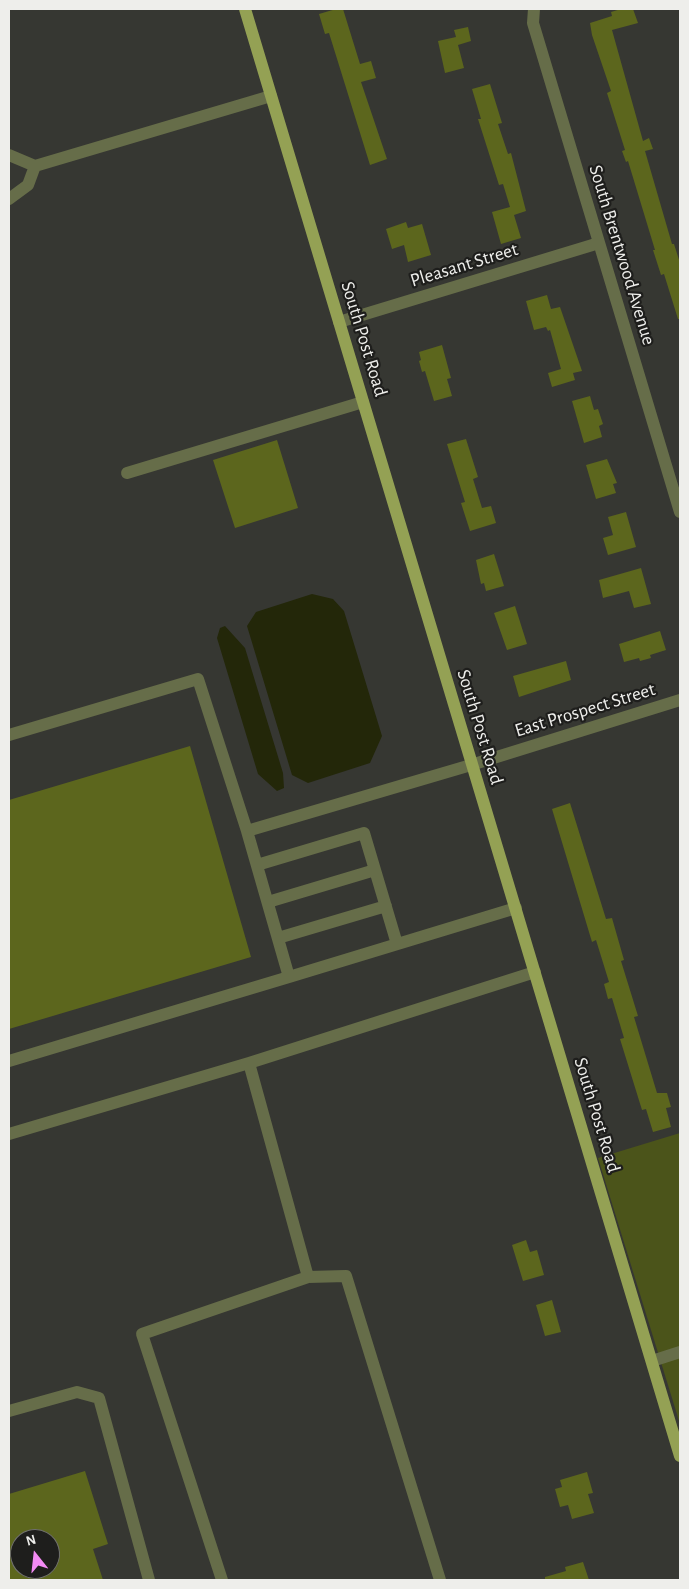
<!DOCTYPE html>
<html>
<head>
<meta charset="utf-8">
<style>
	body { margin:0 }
	#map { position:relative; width:689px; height:1589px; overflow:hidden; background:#363732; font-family:"Alegreya Sans",sans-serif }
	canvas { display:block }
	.frame { position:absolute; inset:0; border:10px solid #eeeeeb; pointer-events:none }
	.north { position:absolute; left:10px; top:1529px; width:50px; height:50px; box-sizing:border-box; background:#1e1e1c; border:1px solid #71716f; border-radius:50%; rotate:344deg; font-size:14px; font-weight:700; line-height:20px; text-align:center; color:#eeeeeb }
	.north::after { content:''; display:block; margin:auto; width:18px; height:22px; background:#f28af3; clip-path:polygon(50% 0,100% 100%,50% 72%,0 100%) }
</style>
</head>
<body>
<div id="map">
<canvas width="689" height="1589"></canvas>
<div class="frame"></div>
<div class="north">N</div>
</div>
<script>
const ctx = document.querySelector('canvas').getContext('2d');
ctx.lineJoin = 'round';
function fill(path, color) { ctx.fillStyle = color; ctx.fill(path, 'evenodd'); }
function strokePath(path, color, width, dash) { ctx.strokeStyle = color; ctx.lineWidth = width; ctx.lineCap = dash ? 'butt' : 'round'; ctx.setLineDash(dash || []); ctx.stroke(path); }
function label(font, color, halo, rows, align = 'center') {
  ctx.font = font + ' "Alegreya Sans",sans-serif'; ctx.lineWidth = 4.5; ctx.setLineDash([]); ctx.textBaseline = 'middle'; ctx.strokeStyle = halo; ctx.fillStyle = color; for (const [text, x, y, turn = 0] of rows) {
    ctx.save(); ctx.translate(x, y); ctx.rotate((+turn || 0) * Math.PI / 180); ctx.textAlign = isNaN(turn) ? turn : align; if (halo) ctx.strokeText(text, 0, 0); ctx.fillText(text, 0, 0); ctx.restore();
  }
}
const green = new Path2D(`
	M 680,1133 L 680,1424 L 598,1158 Z`);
const water = new Path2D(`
	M 312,594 L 333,599 L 344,611 L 382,736 L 370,763 L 308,783 L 292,775 L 247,626 L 256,612 Z
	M 225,626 L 245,648 L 283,773 L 284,788 L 277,791 L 258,774 L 217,638 L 220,628 Z`);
const building = new Path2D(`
	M 336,9 L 343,9 L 360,64 L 371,61 L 376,78 L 361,82 L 387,159 L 370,165 L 329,33 L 325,34 L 319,14 Z
	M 621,9 L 633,9 L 638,23 L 612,30 L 643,141 L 649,138 L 653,149 L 645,151 L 672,244 L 674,244 L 680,263 L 680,319 L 678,319 L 664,274 L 661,275 L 653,250 L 655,250 L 628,161 L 626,162 L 622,151 L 625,150 L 607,93 L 611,91 L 592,35 L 590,23 L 612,16 L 611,12 Z
	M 468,27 L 471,41 L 458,45 L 464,68 L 445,73 L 438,41 L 456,37 L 454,30 Z
	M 490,84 L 502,123 L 498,124 L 508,154 L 511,153 L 526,211 L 514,215 L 521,238 L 501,244 L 492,212 L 510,207 L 503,184 L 499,185 L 478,119 L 481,119 L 472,89 Z
	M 406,222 L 408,228 L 422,224 L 431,255 L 408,262 L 404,245 L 392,249 L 386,229 Z
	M 547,295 L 551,309 L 560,307 L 582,371 L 573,373 L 575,380 L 552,387 L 548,373 L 561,369 L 550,330 L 548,331 L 546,327 L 534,330 L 526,301 Z
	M 442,345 L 451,378 L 447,379 L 452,396 L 434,401 L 425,371 L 422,372 L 419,361 L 421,360 L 419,352 Z
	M 590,396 L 594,410 L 598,409 L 603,424 L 599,426 L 602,437 L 584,443 L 572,401 Z
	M 466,439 L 478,477 L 473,479 L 482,508 L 491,506 L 496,523 L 470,531 L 461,503 L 465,502 L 447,444 Z
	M 277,440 L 298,508 L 235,528 L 213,460 Z
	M 607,459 L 617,483 L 613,484 L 616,493 L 596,499 L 586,465 Z
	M 626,512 L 636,547 L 608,555 L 603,538 L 613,535 L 608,517 Z
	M 494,554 L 504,586 L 486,591 L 484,583 L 481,584 L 476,560 Z
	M 641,568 L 651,604 L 634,608 L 629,591 L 603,598 L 599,580 Z
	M 515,606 L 527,644 L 507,650 L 494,613 Z
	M 660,631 L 666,650 L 650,655 L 651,658 L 640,661 L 639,658 L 624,662 L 619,644 Z
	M 566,661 L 571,680 L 519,697 L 513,676 Z
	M 190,746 L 251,957 L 9,1029 L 9,800 Z
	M 570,803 L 606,919 L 612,918 L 624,960 L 621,961 L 638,1016 L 634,1017 L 657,1093 L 667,1093 L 671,1107 L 666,1108 L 671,1127 L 653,1132 L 646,1109 L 642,1110 L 620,1039 L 624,1038 L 612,998 L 608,999 L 604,984 L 609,982 L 596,940 L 592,942 L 552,809 Z
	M 526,1240 L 530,1252 L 537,1250 L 544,1275 L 523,1281 L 512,1245 Z
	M 552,1300 L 561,1332 L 545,1336 L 536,1305 Z
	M 85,1471 L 108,1544 L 93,1549 L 103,1580 L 9,1580 L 9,1494 ZM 20,1539 L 50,1539 L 50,1569 L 20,1569 Z
	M 587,1472 L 593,1493 L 588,1494 L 594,1513 L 572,1519 L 568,1505 L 560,1507 L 555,1489 L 562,1487 L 560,1480 Z
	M 583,1562 L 589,1580 L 545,1580 L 545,1577 L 566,1571 L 565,1567 Z`);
const minor = new Path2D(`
	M 534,9 L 533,23 L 680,512
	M 9,155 L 35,166 L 271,96
	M 9,199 L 28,185 L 35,166
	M 339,322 L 599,243
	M 127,473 L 363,402
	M 9,735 L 198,679 L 247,831
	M 257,865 L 364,833 L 397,944
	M 268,902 L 375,870
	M 516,908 L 289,977 L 247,831 L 471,765 L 680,700
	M 278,938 L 386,906
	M 9,1061 L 289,977
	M 9,1134 L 249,1063 L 535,972
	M 308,1277 L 346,1276 L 440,1580
	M 652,1361 L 680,1352
	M 9,1411 L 77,1392 L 99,1398 L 149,1580
	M 222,1580 L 142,1334 L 308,1277 L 249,1063`);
const major = new Path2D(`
	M 245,9 L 680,1456`);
const streetNames = [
	["South Brentwood Avenue",622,255,73],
	["Pleasant Street",464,265,-17],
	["South Post Road",364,339,73],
	["East Prospect Street",585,710,-17],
	["South Post Road",480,727,73],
	["South Post Road",597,1115,73]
];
fill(green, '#4b541a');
fill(water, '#232709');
fill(building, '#5c661d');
strokePath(minor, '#666d49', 12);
strokePath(major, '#94a154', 12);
label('19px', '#eeeeeb', '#1e1e1c', streetNames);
</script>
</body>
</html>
